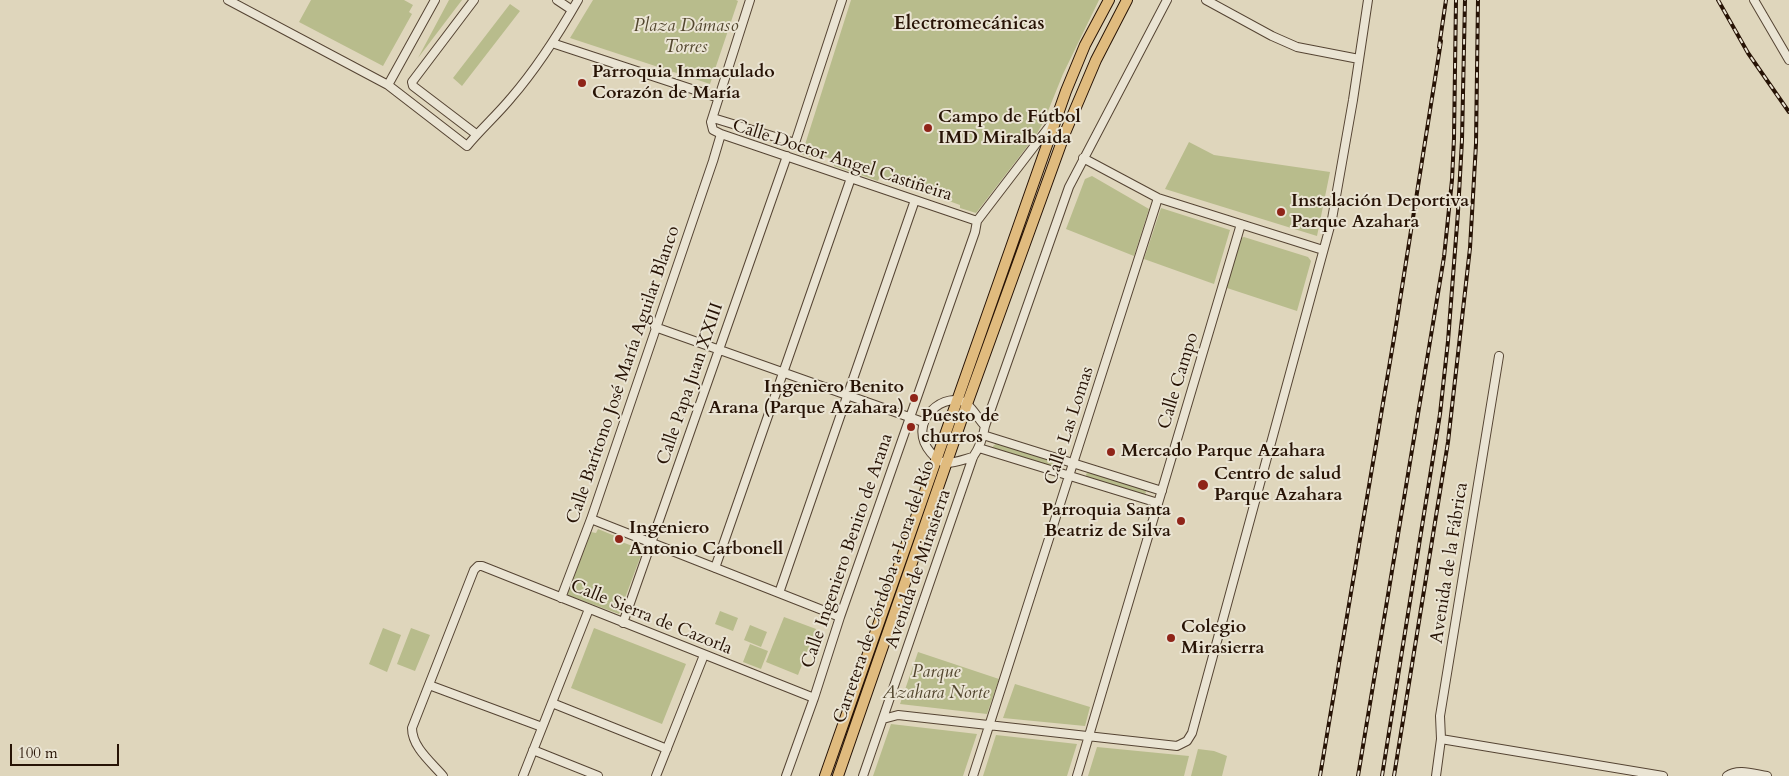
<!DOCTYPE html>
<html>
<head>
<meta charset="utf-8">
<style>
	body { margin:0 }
	#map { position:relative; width:1789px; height:776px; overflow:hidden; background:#dfd6bc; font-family:Cardo,serif }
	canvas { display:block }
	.scale { position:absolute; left:10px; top:744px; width:109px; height:22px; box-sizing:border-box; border:2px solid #271305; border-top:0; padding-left:6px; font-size:15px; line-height:18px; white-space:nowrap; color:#271305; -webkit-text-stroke:4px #eae4d3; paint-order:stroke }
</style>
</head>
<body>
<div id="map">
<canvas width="1789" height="776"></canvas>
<div class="scale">100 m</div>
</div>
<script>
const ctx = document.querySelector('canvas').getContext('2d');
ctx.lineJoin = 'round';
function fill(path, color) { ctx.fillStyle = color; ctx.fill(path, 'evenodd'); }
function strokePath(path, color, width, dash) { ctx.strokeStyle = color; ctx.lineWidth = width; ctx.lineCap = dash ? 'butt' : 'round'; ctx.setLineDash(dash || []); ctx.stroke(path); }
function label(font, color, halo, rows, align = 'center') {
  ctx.font = font + ' Cardo,serif'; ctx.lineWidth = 4; ctx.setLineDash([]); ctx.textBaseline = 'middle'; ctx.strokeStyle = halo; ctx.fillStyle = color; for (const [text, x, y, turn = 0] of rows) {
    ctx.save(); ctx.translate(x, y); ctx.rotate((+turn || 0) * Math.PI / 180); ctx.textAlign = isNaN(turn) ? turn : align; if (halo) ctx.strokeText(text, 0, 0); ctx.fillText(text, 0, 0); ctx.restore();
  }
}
const green = new Path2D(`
	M 311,0 L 404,0 L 413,5 L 409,12 L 412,14 L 383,66 L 299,22 Z
	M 449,0 L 462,0 L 418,58 Z
	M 593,0 L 736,0 L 738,1 L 710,84 L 570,38 Z
	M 851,0 L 1099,0 L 1063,74 L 1044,121 L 1036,135 L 976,213 L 960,208 L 960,205 L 880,176 L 878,181 L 834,166 L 835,160 L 813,153 L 811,157 L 802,154 Z
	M 510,4 L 520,11 L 462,86 L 453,78 Z
	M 1189,142 L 1214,155 L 1330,172 L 1317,236 L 1165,189 Z
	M 1092,176 L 1149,209 L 1134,256 L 1066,229 L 1085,179 Z
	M 1161,208 L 1230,230 L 1214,284 L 1144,259 Z
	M 1244,237 L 1308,257 L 1311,261 L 1297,311 L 1227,288 L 1226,285 L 1241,238 Z
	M 997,443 L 1061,463 L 1063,468 L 1058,470 L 994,450 L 993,446 Z
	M 1089,472 L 1145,489 L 1146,493 L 1143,495 L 1087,479 L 1086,474 Z
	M 598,529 L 615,536 L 614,539 L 643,550 L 619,614 L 567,595 L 591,532 L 596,533 Z
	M 720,611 L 738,618 L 733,631 L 715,624 Z
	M 784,617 L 816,629 L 798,675 L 766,662 Z
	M 750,625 L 767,632 L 761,647 L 744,640 Z
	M 383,628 L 401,635 L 387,672 L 369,664 Z
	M 411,628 L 430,635 L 415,671 L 397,664 Z
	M 594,628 L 686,664 L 662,724 L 571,688 Z
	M 750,644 L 768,651 L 761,669 L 743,662 Z
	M 918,652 L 999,679 L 987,714 L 900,704 Z
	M 1015,684 L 1090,707 L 1085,726 L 1003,718 Z
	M 891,724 L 977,734 L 963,776 L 873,776 Z
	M 996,735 L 1077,744 L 1067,776 L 983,776 Z
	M 1097,747 L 1189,756 L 1184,776 L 1088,776 Z
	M 1198,749 L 1214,751 L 1227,756 L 1222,776 L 1191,776 Z`);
const minor = new Path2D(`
	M 228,0 L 388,85 L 467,146 C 481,129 497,115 511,98 C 537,68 558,35 578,0
	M 474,0 L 412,82 L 413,86 L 476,134
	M 557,0 L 572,10
	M 750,0 L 711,122 L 713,130 L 721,134 L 977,221
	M 1206,0 L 1272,36 L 1297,47 L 1359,59
	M 1754,0 L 1789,60
	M 552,43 L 719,98
	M 388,85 L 435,0
	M 713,118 L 795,143 L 842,0
	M 1083,158 L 1158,198 L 1323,250
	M 655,327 L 923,422
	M 985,426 L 1069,187 L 1167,0
	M 983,435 L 1162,491
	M 979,448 L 1158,503
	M 591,519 L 840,617
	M 715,568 L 851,178
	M 779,593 L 915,200
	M 561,598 L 591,519 L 713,161 L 721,134
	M 623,623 L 787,156
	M 429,685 L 542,727
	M 552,703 L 667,749
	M 883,719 L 898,715 L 1177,746 L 1187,741 L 1192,733 L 1332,219 L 1353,100 L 1368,0
	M 1441,739 L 1663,776
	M 533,750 L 598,776
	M 443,776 C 431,762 412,747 412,728 L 474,570 L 478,566 L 482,566 L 814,698
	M 523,776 L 589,609
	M 656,776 L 704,655
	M 786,776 L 814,698 L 840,617 L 975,232 L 977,221 L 1052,123
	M 863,776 L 973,457 C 980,447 983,438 985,426 C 979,420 974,410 968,405 C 947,387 904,422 931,453 C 935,458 940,463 947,463 C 955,463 965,459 973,457
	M 973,776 L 1158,198
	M 1077,776 L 1241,224
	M 1436,776 L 1441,739 L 1440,716 L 1499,356
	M 1727,776 C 1738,768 1754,774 1767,776`);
const major = new Path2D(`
	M 825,776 L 1066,91 L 1085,45 L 1109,0
	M 838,776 L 967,404 L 1065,133 L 1096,60 L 1127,0`);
const rail = new Path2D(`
	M 1718,0 L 1748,53 L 1789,112
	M 1439,47 L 1446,0
	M 1320,776 L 1394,338 L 1441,41
	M 1358,776 L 1444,257 L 1452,180 L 1454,138 L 1456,0
	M 1382,776 L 1440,414 L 1448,341 L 1458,212 L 1462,140 L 1465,0
	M 1394,776 L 1448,442 L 1470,248 L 1476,144 L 1478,0`);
const markers = [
	[582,83,5,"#8f2418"],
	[928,128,5,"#8f2418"],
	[1281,212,5,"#8f2418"],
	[914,398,5,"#8f2418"],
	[911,427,5,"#8f2418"],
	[1111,452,5,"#8f2418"],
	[1203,485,6,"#8f2418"],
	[1181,521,5,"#8f2418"],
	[619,539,5,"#8f2418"],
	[1171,638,5,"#8f2418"]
];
const parkNames = [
	["Plaza Dámaso",686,27],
	["Torres",686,48],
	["Parque",936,673],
	["Azahara Norte",936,694]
];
const poiNames = [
	["Parroquia Inmaculado",592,73],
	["Corazón de María",592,94],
	["Campo de Fútbol",938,118],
	["IMD Miralbaida",938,139],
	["Instalación Deportiva",1291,202],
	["Parque Azahara",1291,223],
	["Ingeniero Benito",904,388,"right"],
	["Arana (Parque Azahara)",904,409,"right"],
	["Puesto de",921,417],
	["churros",921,438],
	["Mercado Parque Azahara",1121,452],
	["Centro de salud",1214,475],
	["Parque Azahara",1214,496],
	["Parroquia Santa",1171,511,"right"],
	["Beatriz de Silva",1171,532,"right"],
	["Ingeniero",629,529],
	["Antonio Carbonell",629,550],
	["Colegio",1181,628],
	["Mirasierra",1181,649]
];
const streetNames = [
	["Calle Doctor Angel Castiñeira",842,161,18],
	["Calle Barítono José María Aguilar Blanco",624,375,-71],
	["Calle Campo",1179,381,-73],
	["Calle Papa Juan XXIII",691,384,-71],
	["Calle Las Lomas",1070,426,-72],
	["Calle Ingeniero Benito de Arana",848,551,-71],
	["Avenida de la Fábrica",1450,563,-81],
	["Avenida de Mirasierra",919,569,-71],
	["Carretera de Córdoba a Lora del Río",885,592,-71],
	["Calle Sierra de Cazorla",651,618,22]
];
const neighbourhoodNames = [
	["Electromecánicas",969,25]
];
fill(green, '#b8bc8c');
strokePath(minor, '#543', 10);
strokePath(major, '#271305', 12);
strokePath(minor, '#eae4d3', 8);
strokePath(major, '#e0bb7e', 10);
strokePath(rail, '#271305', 4);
strokePath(rail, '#eae4d3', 2, [5.5]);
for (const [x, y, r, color] of markers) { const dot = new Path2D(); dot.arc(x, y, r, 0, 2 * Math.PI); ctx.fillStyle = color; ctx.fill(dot); strokePath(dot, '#eae4d3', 2); }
label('italic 18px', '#52462e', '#eae4d3', parkNames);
label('bold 18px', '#271305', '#eae4d3', poiNames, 'left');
label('18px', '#271305', '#eae4d3', streetNames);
label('bold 19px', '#271305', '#eae4d3', neighbourhoodNames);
</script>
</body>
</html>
